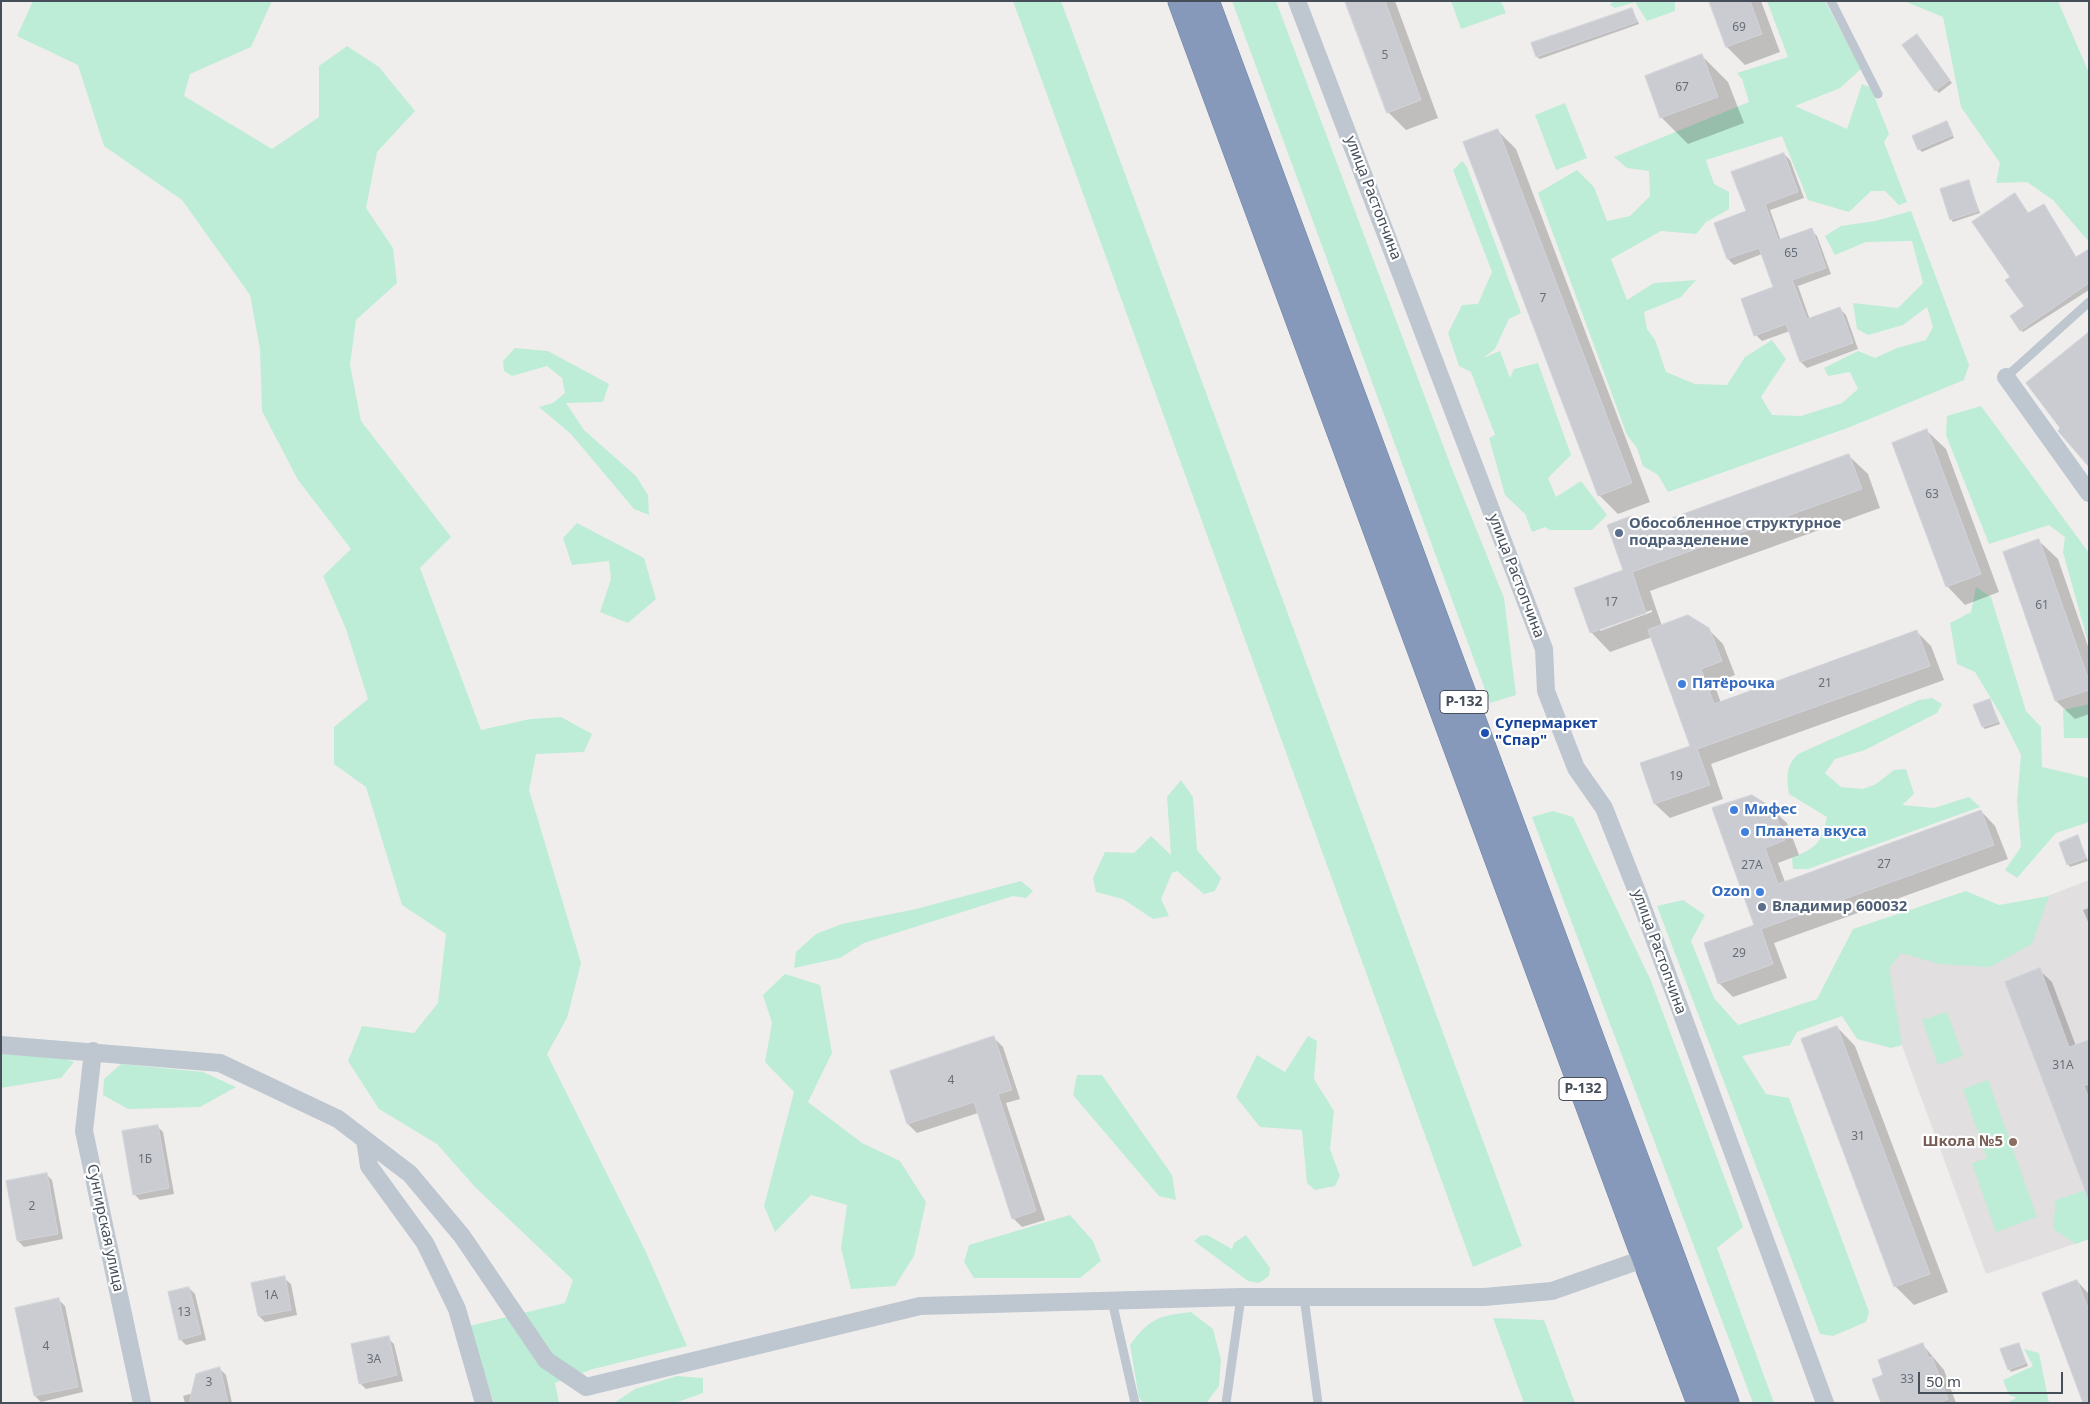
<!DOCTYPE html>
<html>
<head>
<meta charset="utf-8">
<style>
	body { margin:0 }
	#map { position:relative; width:2090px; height:1404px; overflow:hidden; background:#f0eeed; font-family:"Noto Sans",sans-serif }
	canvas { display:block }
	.frame { position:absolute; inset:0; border:2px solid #464e5a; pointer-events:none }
	.scale { position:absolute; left:1918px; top:1372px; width:145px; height:22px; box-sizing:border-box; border:2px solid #464e5a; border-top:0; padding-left:6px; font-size:15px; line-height:18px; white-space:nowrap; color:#464e5a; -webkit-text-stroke:4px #fff; paint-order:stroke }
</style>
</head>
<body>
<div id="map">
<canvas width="2090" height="1404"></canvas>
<div class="frame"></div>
<div class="scale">50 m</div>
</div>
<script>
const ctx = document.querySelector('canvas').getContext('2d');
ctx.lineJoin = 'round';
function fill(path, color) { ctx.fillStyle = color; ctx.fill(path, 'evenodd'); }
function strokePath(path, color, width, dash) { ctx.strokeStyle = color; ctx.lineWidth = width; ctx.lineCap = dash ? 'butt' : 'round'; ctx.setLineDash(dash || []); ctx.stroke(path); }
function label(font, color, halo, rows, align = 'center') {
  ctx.font = font + ' "Noto Sans",sans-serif'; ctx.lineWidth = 4.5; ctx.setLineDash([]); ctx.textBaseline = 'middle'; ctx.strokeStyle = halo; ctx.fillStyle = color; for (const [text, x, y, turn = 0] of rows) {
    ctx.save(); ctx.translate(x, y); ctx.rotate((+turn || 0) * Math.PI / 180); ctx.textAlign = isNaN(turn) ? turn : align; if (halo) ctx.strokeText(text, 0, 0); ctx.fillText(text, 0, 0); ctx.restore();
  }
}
const education = new Path2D(`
	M 2089,880 L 2089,1239 L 1986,1274 L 1872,964 Z`);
const green = new Path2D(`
	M 33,1 L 272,1 L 251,47 L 190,74 L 184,96 L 272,149 L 319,117 L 319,66 L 347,46 L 379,67 L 415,111 L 377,152 L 366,208 L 393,248 L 397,283 L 356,320 L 350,365 L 361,421 L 451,537 L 420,568 L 481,730 L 530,719 L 561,717 L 592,734 L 584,752 L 536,754 L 529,790 L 581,963 L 567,1018 L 547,1054 L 645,1250 L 687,1346 L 593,1369 L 555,1383 L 559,1403 L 494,1403 L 469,1326 L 565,1303 L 573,1280 L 476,1188 L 437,1144 L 379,1109 L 348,1061 L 362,1026 L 414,1033 L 438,1003 L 446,934 L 402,905 L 366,787 L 334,764 L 334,727 L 368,699 L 346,629 L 323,576 L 351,549 L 298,480 L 262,411 L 260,349 L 250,295 L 182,200 L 104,146 L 78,65 L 17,36 Z
	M 1013,1 L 1061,1 L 1522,1246 L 1473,1267 Z
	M 1232,1 L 1276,1 L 1452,469 L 1504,598 L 1516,695 L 1490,703 Z
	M 1451,1 L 1501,1 L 1506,13 L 1461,29 Z
	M 1613,1 L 1675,1 L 1675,11 L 1647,21 L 1635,2 L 1615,8 L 1610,5 Z
	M 1767,1 L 1825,1 L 1861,69 L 1840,88 L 1795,106 L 1847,129 L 1862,84 L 1871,88 L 1889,134 L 1884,142 L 1907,202 L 1899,205 L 1885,191 L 1871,191 L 1849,212 L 1808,200 L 1782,136 L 1706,160 L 1714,184 L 1729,192 L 1729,209 L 1706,222 L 1696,234 L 1661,231 L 1611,259 L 1627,300 L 1654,283 L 1696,280 L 1681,297 L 1644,312 L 1647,329 L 1655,340 L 1666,372 L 1695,384 L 1727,385 L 1745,357 L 1772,340 L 1786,359 L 1761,397 L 1772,415 L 1801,416 L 1842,403 L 1858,389 L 1850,372 L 1828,376 L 1824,368 L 1858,351 L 1875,358 L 1897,348 L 1926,340 L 1933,327 L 1927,307 L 1903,325 L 1868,335 L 1857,329 L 1853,303 L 1898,308 L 1923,283 L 1912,241 L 1866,242 L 1835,255 L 1825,236 L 1841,226 L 1875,221 L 1911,211 L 1969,365 L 1964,380 L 1850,427 L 1668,492 L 1658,475 L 1643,466 L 1637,448 L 1627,435 L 1538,193 L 1577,170 L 1594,187 L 1607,221 L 1630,216 L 1650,196 L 1649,171 L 1627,168 L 1614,157 L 1749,102 L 1742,79 L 1737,73 L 1788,57 Z
	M 1904,1 L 2058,1 L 2089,73 L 2089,242 L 2053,200 L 2027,182 L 1996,183 L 2000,163 L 1961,107 L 1943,17 Z
	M 1565,103 L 1587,158 L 1556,170 L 1535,115 Z
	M 1462,161 L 1467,167 L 1521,313 L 1509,319 L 1495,349 L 1483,358 L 1500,351 L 1510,378 L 1514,369 L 1538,363 L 1571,455 L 1548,478 L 1556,497 L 1581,481 L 1607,515 L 1592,530 L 1550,530 L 1545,527 L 1532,532 L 1525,514 L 1505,495 L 1489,438 L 1495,435 L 1471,372 L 1459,366 L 1448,333 L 1462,305 L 1478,304 L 1492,272 L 1453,170 Z
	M 515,348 L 548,351 L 609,384 L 603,402 L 566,403 L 584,430 L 636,476 L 648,495 L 649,515 L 634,509 L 571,434 L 539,407 L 553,403 L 565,393 L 562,378 L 547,366 L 512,376 L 504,371 L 503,361 Z
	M 1981,406 L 2089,553 L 2089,646 L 2063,552 L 2065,537 L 2049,525 L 1989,544 L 1946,435 L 1947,416 Z
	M 577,523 L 644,558 L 656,599 L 628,623 L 600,612 L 611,579 L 609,561 L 572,565 L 563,538 Z
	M 1976,587 L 1991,597 L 2026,711 L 2041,727 L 2042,767 L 2089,778 L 2089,822 L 2056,833 L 2017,878 L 2005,870 L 2021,847 L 2017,801 L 2021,755 L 2001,715 L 1975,672 L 1957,664 L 1950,623 L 1971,612 Z
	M 1932,698 L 1942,704 L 1937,713 L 1865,750 L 1835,759 L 1825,773 L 1841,787 L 1863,789 L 1876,784 L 1894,770 L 1906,769 L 1914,794 L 1902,805 L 1934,808 L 1969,797 L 1980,807 L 1808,869 L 1793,869 L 1792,858 C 1818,846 1820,845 1827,817 L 1789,794 C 1787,777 1785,767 1798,754 L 1919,700 Z
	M 2089,704 L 2089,738 L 2064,738 L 2063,710 Z
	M 1181,780 L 1193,797 L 1197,850 L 1221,878 L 1215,891 L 1204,894 L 1177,871 L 1172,873 L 1161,899 L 1169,916 L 1153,919 L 1123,899 L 1096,892 L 1093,878 L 1105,852 L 1134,853 L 1151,836 L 1171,855 L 1167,797 Z
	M 1553,811 L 1573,817 L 1651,981 L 1743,1227 L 1717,1248 L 1774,1403 L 1753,1403 L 1532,817 Z
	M 1021,881 L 1033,891 L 1026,898 L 1013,896 L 864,943 L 840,958 L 794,968 L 796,952 L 816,934 L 842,924 L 916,909 Z
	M 1966,891 L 1999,905 L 2049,896 L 2032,944 L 1990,967 L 1940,964 L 1901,953 L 1889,968 L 1902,1045 L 1891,1048 L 1857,1039 L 1842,1016 L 1797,1032 L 1790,1045 L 1742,1056 L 1766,1094 L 1789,1098 L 1869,1312 L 1866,1322 L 1833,1336 L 1820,1334 L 1657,906 L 1683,900 L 1705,915 L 1691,941 L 1714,998 L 1738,1025 L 1817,999 L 1853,929 Z
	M 785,974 L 820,985 L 832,1053 L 808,1102 L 862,1143 L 900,1161 L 926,1202 L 914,1256 L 895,1286 L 851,1289 L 841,1248 L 847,1205 L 811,1195 L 775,1232 L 764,1206 L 794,1092 L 765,1062 L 772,1023 L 763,995 Z
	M 1947,1012 L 1963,1056 L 1938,1065 L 1922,1020 Z
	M 1308,1036 L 1317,1041 L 1314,1079 L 1334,1111 L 1330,1149 L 1340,1176 L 1335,1186 L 1315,1190 L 1307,1183 L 1302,1130 L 1260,1127 L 1236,1097 L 1257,1055 L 1285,1072 Z
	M 1,1054 L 64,1058 L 74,1062 L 61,1078 L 1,1088 Z
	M 121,1064 L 203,1072 L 236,1087 L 200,1107 L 128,1109 L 103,1095 L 104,1079 Z
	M 1077,1075 L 1102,1075 L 1172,1175 L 1176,1200 L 1159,1196 L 1073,1095 Z
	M 1988,1080 L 2037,1217 L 1996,1232 L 1972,1163 L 1987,1158 L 1963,1089 Z
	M 2089,1189 L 2089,1239 L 2076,1244 L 2053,1229 L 2056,1200 Z
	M 1070,1215 L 1093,1241 L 1101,1261 L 1080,1278 L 974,1278 L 964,1262 L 969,1245 Z
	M 1207,1235 L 1232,1249 L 1234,1243 L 1246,1235 L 1270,1268 L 1269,1276 L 1259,1283 L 1248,1281 L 1194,1241 L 1200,1236 Z
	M 1191,1312 L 1213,1329 L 1221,1360 L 1219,1386 L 1207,1402 L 1144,1403 L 1139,1398 L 1130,1345 C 1150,1318 1158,1316 1191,1312 Z
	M 1493,1318 L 1544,1320 L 1575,1403 L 1524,1403 Z
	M 2024,1349 L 2039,1353 L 2049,1403 L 2006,1403 L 2017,1398 L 2009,1395 L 2003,1380 L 2033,1366 Z
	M 677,1376 L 703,1378 L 703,1393 L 675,1403 L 614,1403 L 635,1389 Z`);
const shadow = new Path2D(`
	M 1347,1 L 1395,1 L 1438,118 L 1406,130 L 1388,112 Z
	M 1710,1 L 1761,1 L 1780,52 L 1745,65 L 1727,47 Z
	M 1632,9 L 1639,24 L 1540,59 L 1537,57 L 1533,44 Z
	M 1919,39 L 1952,83 L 1939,93 L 1936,90 Z
	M 1702,56 L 1728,82 L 1744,123 L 1688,144 L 1662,118 L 1646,77 Z
	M 1946,122 L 1954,138 L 1922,152 L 1919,149 Z
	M 1497,130 L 1516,149 L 1650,502 L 1618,514 L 1599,495 Z
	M 1784,154 L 1790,160 L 1804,198 L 1770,210 L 1781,241 L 1811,230 L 1817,236 L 1831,274 L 1798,286 L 1810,320 L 1840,309 L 1846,315 L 1858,349 L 1807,368 L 1801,362 L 1790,331 L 1762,341 L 1756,335 L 1775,288 L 1762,254 L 1734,265 L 1728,259 L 1747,212 Z
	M 1969,182 L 1980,213 L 1953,222 L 1951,219 Z
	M 2017,197 L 2029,214 L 2077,258 L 2089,259 L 2089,290 L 2023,332 L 2021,330 L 2026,307 L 2012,278 Z
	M 1927,431 L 1946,449 L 1999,592 L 1965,605 L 1947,586 Z
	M 1849,456 L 1868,474 L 1880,508 L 1650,591 L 1662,626 L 1708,629 L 1723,644 L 1735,675 L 1714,683 L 1721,703 L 1917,632 L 1931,646 L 1944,680 L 1711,764 L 1723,799 L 1670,818 L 1655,804 L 1641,764 L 1691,746 L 1652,637 L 1610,652 L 1592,633 L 1576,589 L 1625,571 L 1631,517 L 1634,521 L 1647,516 L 1656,525 ZM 1652,610 L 1652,612 L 1600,631 L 1600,628 Z
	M 2039,541 L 2058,559 L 2089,649 L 2089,714 L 2075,719 L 2056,701 Z
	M 1990,700 L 2000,724 L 1985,729 L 1983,727 Z
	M 1714,809 L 1772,809 L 1787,823 L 1799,855 L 1778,863 L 1785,882 L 1981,811 L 1995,826 L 2008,859 L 1774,943 L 1787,978 L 1733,997 L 1719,983 L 1755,926 Z
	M 2078,837 L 2088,861 L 2070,867 L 2068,864 Z
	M 2089,908 L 2089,924 L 2083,910 Z
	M 2039,970 L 2052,982 L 2076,1046 L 2089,1041 L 2089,1186 L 2080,1177 L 2006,982 Z
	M 1837,1027 L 1855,1046 L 1948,1292 L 1914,1305 L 1895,1286 Z
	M 994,1038 L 1003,1047 L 1020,1099 L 1006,1103 L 1045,1220 L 1022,1227 L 1013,1218 L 978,1113 L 917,1133 L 908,1124 L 891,1072 Z
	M 157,1126 L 163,1132 L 174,1194 L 140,1200 L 134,1194 Z
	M 46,1174 L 52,1180 L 63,1239 L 24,1247 L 18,1241 Z
	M 284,1278 L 291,1284 L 297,1315 L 265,1322 L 259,1316 Z
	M 2077,1281 L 2089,1294 L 2089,1403 Z
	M 189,1288 L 195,1294 L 206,1340 L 186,1345 L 180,1339 Z
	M 59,1300 L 65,1306 L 83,1392 L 41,1402 L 35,1396 Z
	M 388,1338 L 394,1344 L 403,1381 L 366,1389 L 360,1383 Z
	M 2019,1344 L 2028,1366 L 2011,1372 L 2009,1369 Z
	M 1923,1345 L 1944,1370 L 1956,1403 L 1882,1403 L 1885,1376 Z
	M 220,1369 L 226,1375 L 232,1403 L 185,1403 L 183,1396 L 193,1393 Z`);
const building = new Path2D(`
	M 1345,1 L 1385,1 L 1421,100 L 1387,113 Z
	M 1709,1 L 1750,1 L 1762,34 L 1726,47 Z
	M 1632,8 L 1637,22 L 1536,57 L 1531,43 Z
	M 1917,34 L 1950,80 L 1935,91 L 1902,45 Z
	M 1702,54 L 1718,97 L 1660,118 L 1645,76 Z
	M 1947,121 L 1953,135 L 1918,150 L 1912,136 Z
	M 1498,129 L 1632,483 L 1598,496 L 1463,142 Z
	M 1784,153 L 1798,192 L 1765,204 L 1778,240 L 1812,228 L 1826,268 L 1792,280 L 1807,319 L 1840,307 L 1853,343 L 1800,362 L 1786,324 L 1754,336 L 1741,299 L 1773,287 L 1759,248 L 1727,259 L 1714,223 L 1746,211 L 1731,172 Z
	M 1969,180 L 1978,211 L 1950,220 L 1940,189 Z
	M 2015,193 L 2028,213 L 2044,204 L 2076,257 L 2089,249 L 2089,283 L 2020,331 L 2010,316 L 2024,306 L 2005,280 L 2010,277 L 1972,222 Z
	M 2089,332 L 2089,467 L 2058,431 L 2060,428 L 2026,383 Z
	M 1927,429 L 1981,574 L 1946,587 L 1892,443 Z
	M 1849,454 L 1862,489 L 1632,572 L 1646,613 L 1590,633 L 1574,588 L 1623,570 L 1607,525 L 1631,516 L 1633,520 L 1648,514 L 1652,525 Z
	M 2039,539 L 2089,681 L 2089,690 L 2055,701 L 2003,552 Z
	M 1688,615 L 1709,628 L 1722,661 L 1701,669 L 1714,704 L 1917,630 L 1930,666 L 1697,749 L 1710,785 L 1654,804 L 1640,763 L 1690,746 L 1648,630 Z
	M 1990,699 L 1998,722 L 1982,727 L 1973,705 Z
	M 1752,795 L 1773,808 L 1785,840 L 1765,848 L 1778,884 L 1981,810 L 1994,845 L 1761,929 L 1773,964 L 1718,984 L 1704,943 L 1754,925 L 1712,808 Z
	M 2078,835 L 2086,858 L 2067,865 L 2059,843 Z
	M 2040,968 L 2069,1047 L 2089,1040 L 2089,1084 L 2084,1086 L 2089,1098 L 2089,1200 L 2005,982 Z
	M 1837,1026 L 1930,1274 L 1894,1287 L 1801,1039 Z
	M 994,1036 L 1012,1090 L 998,1094 L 1036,1211 L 1012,1219 L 974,1102 L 907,1124 L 890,1071 Z
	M 158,1125 L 169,1188 L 133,1195 L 122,1131 Z
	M 47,1173 L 58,1234 L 17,1241 L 6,1181 Z
	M 285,1276 L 291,1310 L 258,1316 L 251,1283 Z
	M 2077,1280 L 2089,1311 L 2089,1403 L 2083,1403 L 2042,1293 Z
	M 189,1287 L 201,1334 L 179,1340 L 168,1292 Z
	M 59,1298 L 78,1387 L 34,1396 L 15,1308 Z
	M 389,1336 L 397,1375 L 359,1384 L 351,1344 Z
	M 1923,1343 L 1929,1358 L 1932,1357 L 1948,1399 L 1938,1403 L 1881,1403 L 1872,1379 L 1883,1375 L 1878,1360 Z
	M 2019,1343 L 2026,1363 L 2008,1370 L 2000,1349 Z
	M 220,1367 L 228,1403 L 189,1403 L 196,1374 Z`);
const lane = new Path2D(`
	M 1831,1 L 1878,94
	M 2006,377 L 2089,302
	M 1304,1297 L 1318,1403
	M 1112,1301 L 1135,1403
	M 1226,1403 L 1241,1297`);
const street = new Path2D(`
	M 1297,1 C 1381,216 1461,433 1544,649 L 1546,691 L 1576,768 L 1604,808 L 1636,889 L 1825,1403
	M 2006,377 L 2089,493
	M 1,1045 L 220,1063 L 338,1119 L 410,1174 L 462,1236 L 546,1360 L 586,1387 L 920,1306 L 1241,1297 L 1484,1297 L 1552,1291 L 1646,1258
	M 93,1051 L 84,1131 L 142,1403
	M 365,1140 L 369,1166 L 425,1243 L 457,1309 L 484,1403`);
const highway = new Path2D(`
	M 1182,1 L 1646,1258 L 1701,1403
	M 1205,1 L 1725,1403`);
const markers = [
	[1619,533,5,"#5c6f8a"],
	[1682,684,5,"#3f7fe0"],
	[1485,733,5,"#1a4fb4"],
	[1734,810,5,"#3f7fe0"],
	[1745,832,5,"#3f7fe0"],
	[1760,892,5,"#3f7fe0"],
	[1762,907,5,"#5c6f8a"],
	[2013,1142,5,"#8d6e63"]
];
const numberNames = [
	["69",1739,28],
	["5",1385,56],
	["67",1682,88],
	["65",1791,254],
	["7",1543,299],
	["63",1932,495],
	["17",1611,603],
	["61",2042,606],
	["21",1825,684],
	["19",1676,777],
	["27",1884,865],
	["27А",1752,866],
	["29",1739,954],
	["31А",2063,1066],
	["4",951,1081],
	["31",1858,1137],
	["1Б",145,1160],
	["2",32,1207],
	["1А",271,1296],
	["13",184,1313],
	["4",46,1347],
	["3А",374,1360],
	["33",1907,1380],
	["3",209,1383]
];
const shields = [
	[1464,702,48],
	[1583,1089,48]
];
const shieldNames = [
	["Р-132",1464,702],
	["Р-132",1583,1089]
];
const streetNames = [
	["улица Растопчина",1373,198,69],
	["улица Растопчина",1516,576,69],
	["улица Растопчина",1659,952,70],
	["Сунгирская улица",105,1228,78]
];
const serviceNames = [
	["Обособленное структурное",1629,524],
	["подразделение",1629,541],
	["Владимир 600032",1772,907]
];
const shopNames = [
	["Пятёрочка",1692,684],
	["Мифес",1744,810],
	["Планета вкуса",1755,832],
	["Ozon",1750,892,"right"]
];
const transitNames = [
	["Супермаркет",1495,724],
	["\"Спар\"",1495,741]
];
const educationNames = [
	["Школа №5",2003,1142]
];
fill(education, '#e1dfdf');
fill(green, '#bdedd6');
fill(shadow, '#0003');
fill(building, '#caccd2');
strokePath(building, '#d1d3d9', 1);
strokePath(highway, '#7284a6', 29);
strokePath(lane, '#bec6cf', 9);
strokePath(street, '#bec6cf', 18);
strokePath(highway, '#8799bb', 28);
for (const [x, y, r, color] of markers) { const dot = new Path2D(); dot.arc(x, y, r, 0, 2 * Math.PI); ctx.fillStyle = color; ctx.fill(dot); strokePath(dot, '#fff', 2); }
label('12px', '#676e78', null, numberNames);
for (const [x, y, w] of shields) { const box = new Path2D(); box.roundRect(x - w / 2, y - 11.5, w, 23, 4); ctx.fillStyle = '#fff'; ctx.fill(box); strokePath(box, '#464e5a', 1); }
label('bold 14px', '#464e5a', null, shieldNames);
label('15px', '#464e5a', '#fff', streetNames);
label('bold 15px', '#4e5e75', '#fff', serviceNames, 'left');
label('bold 15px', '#366cbe', '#fff', shopNames, 'left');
label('bold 15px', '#164399', '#fff', transitNames, 'left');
label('bold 15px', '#785e54', '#fff', educationNames, 'right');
</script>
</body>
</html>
